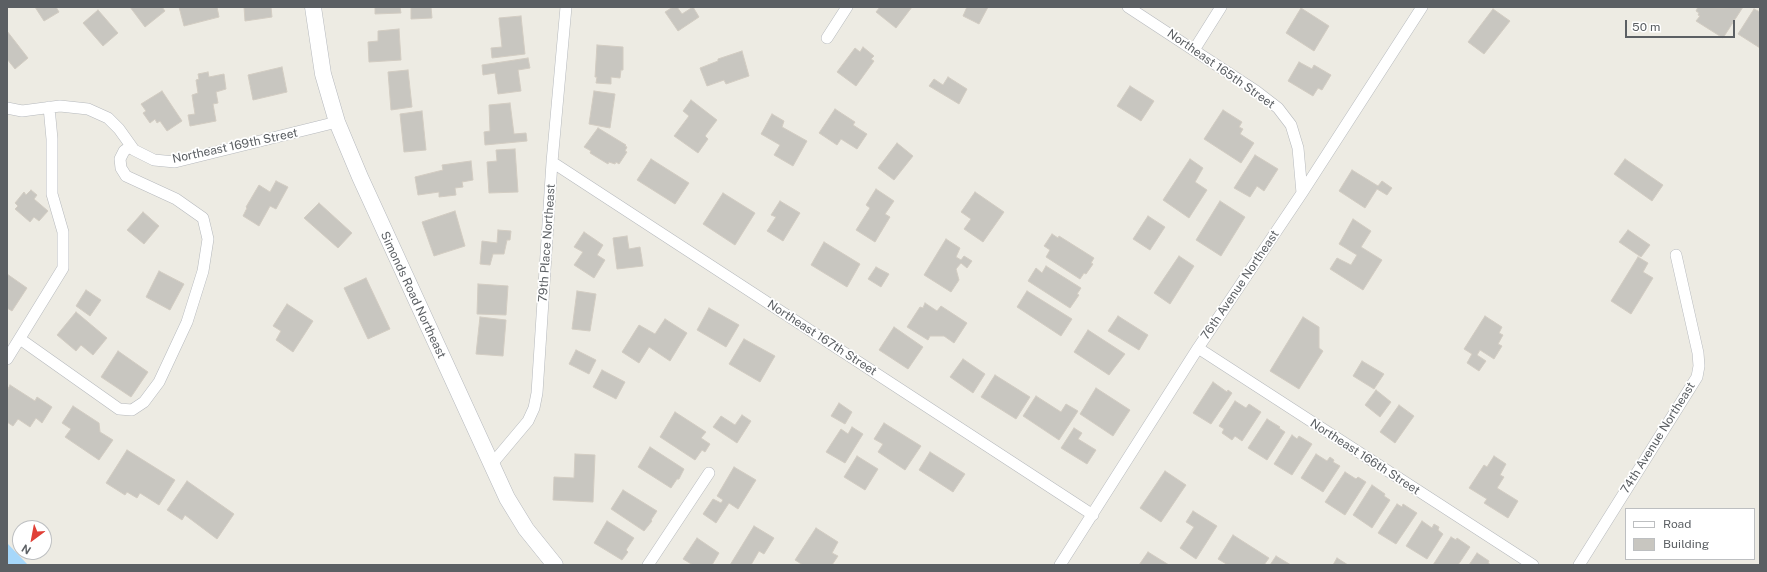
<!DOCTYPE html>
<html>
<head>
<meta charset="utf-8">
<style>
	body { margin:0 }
	#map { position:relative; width:1767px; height:572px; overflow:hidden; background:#edebe3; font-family:"Public Sans",sans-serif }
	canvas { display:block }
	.frame { position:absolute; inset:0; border:8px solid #5b5f63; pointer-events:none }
	.legend { position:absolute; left:1625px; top:508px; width:130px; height:52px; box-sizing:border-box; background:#fff; border:1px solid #bdbfc1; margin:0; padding:5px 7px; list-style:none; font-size:12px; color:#5b5f63 }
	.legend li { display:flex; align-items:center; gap:8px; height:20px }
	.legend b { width:20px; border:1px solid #bdbfc1 }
	.north { position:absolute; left:12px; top:520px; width:40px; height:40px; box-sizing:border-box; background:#fff; border:1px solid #bdbfc1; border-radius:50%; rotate:212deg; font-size:11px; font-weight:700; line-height:16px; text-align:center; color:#5b5f63 }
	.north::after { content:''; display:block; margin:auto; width:14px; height:18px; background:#e04037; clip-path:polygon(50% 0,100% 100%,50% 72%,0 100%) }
	.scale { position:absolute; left:1625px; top:20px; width:110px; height:18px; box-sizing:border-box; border:2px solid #5b5f63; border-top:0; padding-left:5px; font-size:12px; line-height:14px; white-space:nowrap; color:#5b5f63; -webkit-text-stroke:3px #fff; paint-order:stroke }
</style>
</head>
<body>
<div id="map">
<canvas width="1767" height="572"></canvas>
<div class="frame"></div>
<ul class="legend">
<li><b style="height:5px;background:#fff"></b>Road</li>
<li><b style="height:11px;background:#c8c6c0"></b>Building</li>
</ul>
<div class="north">N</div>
<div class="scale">50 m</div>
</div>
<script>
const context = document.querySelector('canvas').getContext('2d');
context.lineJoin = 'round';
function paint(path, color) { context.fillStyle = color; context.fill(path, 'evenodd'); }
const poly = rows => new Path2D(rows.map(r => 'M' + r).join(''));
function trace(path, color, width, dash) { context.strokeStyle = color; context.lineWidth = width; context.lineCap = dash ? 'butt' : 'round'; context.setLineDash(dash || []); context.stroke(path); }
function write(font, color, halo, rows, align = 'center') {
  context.font = font + ' "Public Sans",sans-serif'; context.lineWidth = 3.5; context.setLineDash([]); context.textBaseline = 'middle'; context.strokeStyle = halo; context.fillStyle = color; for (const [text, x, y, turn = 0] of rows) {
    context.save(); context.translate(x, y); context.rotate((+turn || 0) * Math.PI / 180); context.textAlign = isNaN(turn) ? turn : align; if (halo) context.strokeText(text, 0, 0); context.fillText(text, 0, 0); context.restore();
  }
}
paint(poly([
	[7,543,28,565,7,565]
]), '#a6d7fa');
const building = poly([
	[35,7,56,7,59,12,44,21,35,7],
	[130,7,162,7,165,11,145,27,130,7],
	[179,7,217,7,219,17,184,26,179,7],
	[244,7,271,7,272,17,245,21,244,7],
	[375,7,400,7,401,13,375,14,375,7],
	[411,7,431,7,432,18,411,19,411,7],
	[673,7,677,7,682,14,693,7,699,17,678,31,665,12,673,7],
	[880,7,912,7,896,28,876,12,880,7],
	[967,7,988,7,979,24,963,16,967,7],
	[1698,7,1721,8,1743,7,1723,38,1696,21,1700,16,1698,15,1699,13,1696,11,1698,7],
	[1301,8,1329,26,1314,51,1286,33,1301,8],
	[1493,9,1510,21,1484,54,1468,42,1493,9],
	[1754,9,1760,12,1760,48,1738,34,1754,9],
	[98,10,118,33,103,46,83,23,98,10],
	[521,16,525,54,492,58,491,48,502,47,499,18,521,16],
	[399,29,401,60,369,62,368,42,378,41,378,31,399,29],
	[7,31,28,58,15,69,7,59,7,31],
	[597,45,623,47,623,70,621,70,620,78,611,77,611,84,596,83,597,77,595,77,597,45],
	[863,47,874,56,871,59,874,61,856,86,837,72,855,48,860,52,863,47],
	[742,51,749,76,726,84,724,80,707,86,700,68,718,61,718,59,742,51],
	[528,58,530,68,518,70,521,91,498,94,495,73,483,75,482,65,528,58],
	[1299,62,1312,69,1314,65,1331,75,1322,90,1318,88,1313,96,1288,81,1299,62],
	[282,67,287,92,253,100,248,75,282,67],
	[408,70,412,107,391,110,388,72,408,70],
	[208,72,209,77,224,74,226,89,216,92,218,103,213,104,216,121,190,126,188,115,195,114,192,95,198,93,196,80,199,79,198,74,208,72],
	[948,77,967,89,959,104,929,86,934,79,943,85,948,77],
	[1130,86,1154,101,1141,121,1117,106,1130,86],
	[162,91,182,121,167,131,160,121,157,123,155,119,150,123,143,113,146,111,141,104,162,91],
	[594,91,615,94,610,128,589,124,594,91],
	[691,100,717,120,705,136,708,139,698,153,674,136,689,116,683,111,691,100],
	[510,103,514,134,526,133,527,141,485,145,484,132,490,131,489,105,510,103],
	[835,109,855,122,853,125,867,134,857,149,841,139,837,145,819,133,835,109],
	[1223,110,1242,122,1239,127,1243,129,1240,134,1254,143,1241,163,1204,139,1223,110],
	[422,111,426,150,404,152,400,114,422,111],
	[772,114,784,121,782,127,807,141,793,166,774,155,780,145,761,134,772,114],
	[598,128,626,145,625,146,627,147,625,151,627,152,619,164,616,162,615,164,609,162,608,164,590,153,591,151,584,147,598,128],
	[897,143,913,156,894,180,878,168,897,143],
	[515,149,518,192,489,193,487,162,497,161,496,150,515,149],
	[1255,155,1278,169,1264,191,1257,186,1250,197,1234,188,1255,155],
	[651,159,689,183,675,204,637,180,651,159],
	[1190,159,1203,168,1195,182,1207,190,1189,218,1163,200,1190,159],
	[1625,159,1663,185,1652,201,1614,174,1625,159],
	[471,161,473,180,462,182,463,187,455,188,456,195,439,197,439,192,418,195,415,177,443,170,442,165,471,161],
	[1352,170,1378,186,1382,181,1392,188,1387,195,1377,189,1365,208,1339,191,1352,170],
	[276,181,288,187,276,209,270,206,259,226,243,216,247,208,246,207,259,185,270,192,276,181],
	[876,189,894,201,885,214,890,217,875,242,856,230,870,208,866,205,876,189],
	[31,190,37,195,34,199,48,211,39,221,34,217,30,222,15,209,18,206,15,203,24,192,26,195,31,190],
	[975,192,1004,212,983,242,964,229,971,219,961,212,975,192],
	[723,193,755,213,735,245,703,224,723,193],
	[780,201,800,213,783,241,767,231,776,217,771,215,780,201],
	[1220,201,1245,217,1221,256,1196,240,1220,201],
	[319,203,352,233,338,248,304,218,319,203],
	[455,211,465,246,434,256,422,222,455,211],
	[143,212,159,226,144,244,127,230,143,212],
	[1148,216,1165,227,1150,250,1133,239,1148,216],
	[1353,219,1371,231,1361,247,1382,260,1363,290,1330,269,1337,258,1351,265,1357,255,1339,244,1353,219],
	[498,230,511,231,510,240,507,240,504,254,493,254,490,265,480,264,482,241,497,243,498,230],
	[1628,230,1650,245,1641,257,1619,242,1628,230],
	[584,232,603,245,597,255,605,260,594,278,574,265,583,252,574,247,584,232],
	[1052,234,1058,238,1059,236,1094,258,1091,263,1093,264,1086,274,1084,273,1080,279,1046,257,1050,250,1044,246,1052,234],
	[627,236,629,249,640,247,643,266,617,269,613,238,627,236],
	[946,239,960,248,956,257,961,260,964,256,972,261,967,268,961,263,956,269,959,280,951,292,924,275,946,239],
	[824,242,860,264,847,287,811,265,824,242],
	[1179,256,1194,266,1170,304,1154,293,1179,256],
	[1638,257,1648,263,1643,272,1653,278,1631,314,1611,301,1638,257],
	[1046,266,1081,288,1077,294,1079,295,1070,308,1028,281,1036,268,1042,273,1046,266],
	[876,267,889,274,881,287,868,279,876,267],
	[159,271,184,284,170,310,146,297,159,271],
	[7,274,27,288,12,311,7,308,7,274],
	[366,278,390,329,368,339,344,288,366,278],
	[478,284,508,286,506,315,477,314,478,284],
	[86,290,101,300,90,316,76,306,86,290],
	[577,291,596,294,590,331,572,329,577,291],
	[1027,291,1072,319,1061,336,1017,307,1027,291],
	[925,303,937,311,941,306,967,323,954,343,944,336,930,336,928,340,907,327,920,307,923,308,925,303],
	[287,304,313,321,293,352,276,340,281,331,273,326,287,304],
	[709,308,739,325,726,347,697,330,709,308],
	[76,312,107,338,93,355,81,345,76,351,57,335,76,312],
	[1118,316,1148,335,1139,350,1108,331,1118,316],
	[1485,316,1502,327,1499,333,1503,335,1498,344,1502,346,1494,359,1480,350,1477,355,1486,361,1479,371,1467,363,1472,354,1464,349,1485,316],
	[480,317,506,320,503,356,476,354,480,317],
	[1303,317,1319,327,1319,348,1323,351,1299,389,1270,371,1303,317],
	[665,319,687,333,670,361,649,347,639,363,622,352,639,325,655,334,665,319],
	[894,327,923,347,908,369,879,350,894,327],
	[1088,330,1125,354,1109,375,1074,352,1088,330],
	[744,339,775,356,760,382,729,364,744,339],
	[576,350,596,360,589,374,569,364,576,350],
	[118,351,148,372,131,397,101,377,118,351],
	[963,359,985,374,973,393,950,377,963,359],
	[1362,361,1384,374,1374,389,1353,376,1362,361],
	[602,370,625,382,616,399,593,387,602,370],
	[995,375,1030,397,1016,419,981,397,995,375],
	[1213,382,1227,392,1228,390,1232,393,1211,424,1193,413,1213,382],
	[10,385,35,401,37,397,52,407,42,423,36,418,30,427,18,419,13,426,7,422,7,391,10,385],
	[1096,388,1130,410,1113,436,1080,414,1096,388],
	[1376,390,1391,402,1380,417,1365,405,1376,390],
	[1036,396,1061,412,1066,404,1078,411,1059,440,1023,416,1036,396],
	[1235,401,1246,408,1249,404,1261,412,1242,441,1235,436,1232,440,1222,433,1224,429,1219,426,1235,401],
	[839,403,852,412,845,424,831,416,839,403],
	[1399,405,1414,416,1395,443,1380,432,1399,405],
	[73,406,99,423,100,432,113,440,99,460,65,437,71,429,62,423,73,406],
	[675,412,706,432,701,438,710,444,705,452,702,450,695,460,660,437,675,412],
	[742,415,751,421,737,443,713,427,721,416,735,425,742,415],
	[1267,419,1280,427,1279,428,1285,432,1267,460,1248,448,1267,419],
	[884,423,921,446,905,470,878,452,883,444,874,439,884,423],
	[852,427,863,434,845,463,826,452,841,429,848,434,852,427],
	[1074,428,1082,433,1078,439,1096,450,1087,464,1061,448,1074,428],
	[1292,435,1297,439,1299,436,1312,444,1292,475,1274,464,1292,435],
	[650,447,684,469,679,479,677,479,671,488,638,467,650,447],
	[127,450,175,480,159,505,140,493,137,498,127,492,125,495,106,483,127,450],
	[930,452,965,474,953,492,919,470,930,452],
	[575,454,595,455,593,502,553,500,554,477,574,478,575,454],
	[1316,454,1327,461,1330,457,1334,460,1333,462,1340,466,1323,492,1301,478,1316,454],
	[857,456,878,469,865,490,844,477,857,456],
	[1494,456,1506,464,1500,475,1504,477,1497,488,1518,501,1508,518,1484,503,1487,499,1469,488,1484,465,1487,467,1494,456],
	[734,467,756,480,738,509,729,503,716,523,703,514,713,499,721,503,723,500,717,496,734,467],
	[1165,471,1186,485,1161,522,1140,508,1165,471],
	[1345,472,1356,479,1358,477,1366,482,1345,515,1325,502,1345,472],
	[187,481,234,514,217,539,185,515,182,520,167,510,187,481],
	[1372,485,1385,494,1384,496,1390,500,1372,528,1353,515,1372,485],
	[623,490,657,511,651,520,652,521,644,531,611,509,623,490],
	[1397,504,1402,507,1403,504,1417,513,1396,544,1378,533,1397,504],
	[1193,511,1217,526,1196,559,1180,548,1194,527,1186,522,1193,511],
	[607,521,634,538,626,550,628,552,622,560,594,543,607,521],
	[1422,521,1432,528,1434,524,1439,527,1438,530,1443,534,1427,559,1406,546,1422,521],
	[754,526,774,538,764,554,759,551,751,565,730,565,754,526],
	[816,528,838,542,832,553,838,556,832,565,803,565,795,560,816,528],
	[1233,535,1269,558,1264,565,1228,565,1218,559,1233,535],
	[1451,537,1456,540,1457,538,1470,547,1458,565,1433,565,1451,537],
	[697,538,719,553,712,565,693,565,683,559,697,538],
	[1148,552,1169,565,1139,565,1148,552],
	[1477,553,1489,561,1488,563,1491,565,1469,565,1477,553],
	[1276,556,1291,565,1270,565,1276,556],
	[1337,558,1348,565,1333,565,1337,558]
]);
paint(building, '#c8c6c0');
trace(building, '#d2ccc2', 1);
const street = poly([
	[1128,7,1256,91,1278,108,1291,125,1298,148,1302,193],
	[827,38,847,7],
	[1194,50,1221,7],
	[7,108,22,111,60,106,88,109,108,118,119,129,134,150,154,160,175,162,337,122],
	[552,162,1093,515],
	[20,339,119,409,132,410,144,402,159,382,187,322,203,271,208,239,203,218,176,199,126,176,121,168,120,159,124,151,131,146],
	[1198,348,1533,565],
	[7,359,63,268,63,232,52,194,52,139,49,107],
	[491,465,528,421,534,408,537,393,552,162,566,7],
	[648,565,709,473],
	[1060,565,1198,348,1302,193,1422,7],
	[1579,565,1697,377,1699,366,1698,353,1676,255]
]);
const secondary = poly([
	[313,7,323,74,337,122,360,177,507,498,526,529,555,565]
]);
trace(street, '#b6b9bd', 12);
trace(secondary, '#b5b8bd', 17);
trace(street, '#fff', 11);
trace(secondary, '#fff', 16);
write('12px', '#5b5f63', '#fff', [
	["Northeast 165th Street",1221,69,35],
	["Northeast 169th Street",235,146,-12],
	["79th Place Northeast",547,243,-86],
	["76th Avenue Northeast",1240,285,-56],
	["Simonds Road Northeast",413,295,65],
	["Northeast 167th Street",822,338,33],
	["74th Avenue Northeast",1658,438,-58],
	["Northeast 166th Street",1365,457,33]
]);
</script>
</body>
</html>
